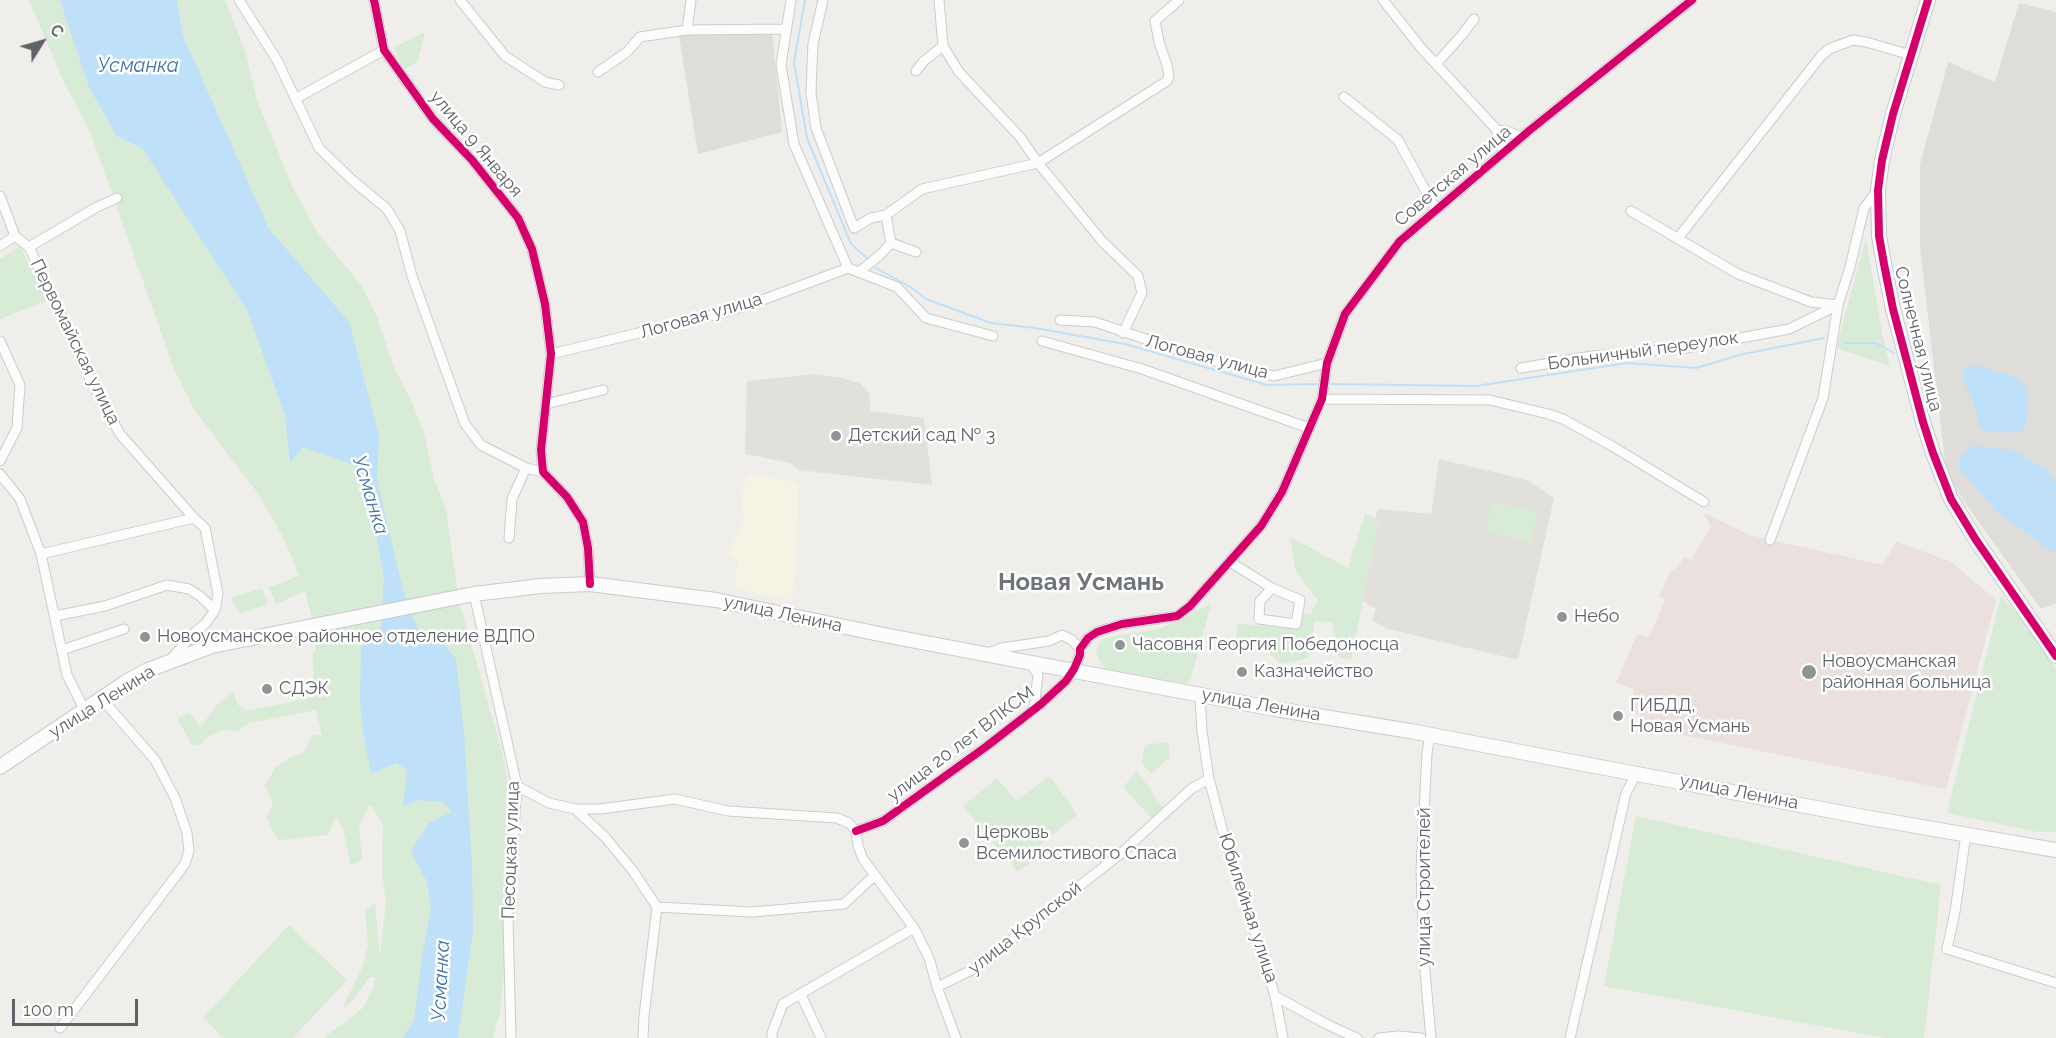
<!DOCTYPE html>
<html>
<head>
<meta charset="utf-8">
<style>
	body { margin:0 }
	#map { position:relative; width:2056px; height:1038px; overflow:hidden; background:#efeeea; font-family:Raleway,sans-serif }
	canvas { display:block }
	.north { position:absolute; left:12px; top:12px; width:60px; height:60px; -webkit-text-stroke:4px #fff; paint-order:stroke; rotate:53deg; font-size:16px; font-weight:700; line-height:24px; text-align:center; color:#5f6368 }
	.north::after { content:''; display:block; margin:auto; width:21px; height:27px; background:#5f6368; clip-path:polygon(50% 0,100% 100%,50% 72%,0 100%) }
	.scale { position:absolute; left:12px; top:999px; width:126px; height:27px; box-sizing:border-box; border:3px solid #5f6368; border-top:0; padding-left:8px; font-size:18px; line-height:21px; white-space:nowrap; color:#5f6368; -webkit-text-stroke:4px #fff; paint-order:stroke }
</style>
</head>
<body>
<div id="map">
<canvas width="2056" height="1038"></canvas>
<div class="north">С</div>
<div class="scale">100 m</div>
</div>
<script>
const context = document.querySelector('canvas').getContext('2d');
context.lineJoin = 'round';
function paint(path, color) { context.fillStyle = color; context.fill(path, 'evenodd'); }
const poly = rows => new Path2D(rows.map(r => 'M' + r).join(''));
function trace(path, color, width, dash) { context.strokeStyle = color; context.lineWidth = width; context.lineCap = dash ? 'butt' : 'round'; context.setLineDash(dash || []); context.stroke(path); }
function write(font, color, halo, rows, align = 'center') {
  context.font = font + ' Raleway,sans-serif'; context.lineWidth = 5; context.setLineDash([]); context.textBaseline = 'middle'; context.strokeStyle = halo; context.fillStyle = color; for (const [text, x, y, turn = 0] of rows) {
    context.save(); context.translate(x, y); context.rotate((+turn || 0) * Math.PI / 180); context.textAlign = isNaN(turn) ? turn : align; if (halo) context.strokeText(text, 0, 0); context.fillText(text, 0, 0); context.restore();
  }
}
paint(poly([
	[748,474,798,483,796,572,791,600,734,588,738,561,728,553,744,521,741,498]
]), '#f7f3e4');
paint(poly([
	[2019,3,2056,12,2056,603,2041,609,1961,497,1946,470,1920,248,1920,164,1948,62,1995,82],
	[772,31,782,132,698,154,679,36]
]), '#dfddda');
paint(poly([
	[815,374,842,378,861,384,869,393,871,411,924,418,932,485,798,470,791,463,745,454,747,381],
	[1439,459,1527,480,1554,498,1518,660,1388,629,1372,620,1376,609,1352,595,1378,509,1431,514]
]), '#e2e0da');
paint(poly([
	[1704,513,1749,535,1883,565,1896,542,1950,561,1996,600,1946,789,1654,729,1652,725,1640,718,1640,716,1631,711,1634,689,1616,683,1637,634,1649,637,1665,600,1659,596,1671,571,1678,567,1684,557,1691,560,1711,527]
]), '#eae0de');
paint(poly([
	[29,0,225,0,245,51,257,100,292,186,317,232,362,286,377,317,393,366,412,402,424,433,434,479,446,510,459,601,501,748,507,777,509,810,508,936,500,1012,493,1038,324,1038,364,1007,374,985,375,978,370,977,352,1002,342,1009,362,968,368,945,365,911,375,903,380,956,386,902,382,872,383,825,371,805,368,808,359,827,362,859,351,866,343,829,336,817,328,835,279,840,271,829,267,816,273,803,265,786,275,768,289,758,304,753,312,735,322,736,316,710,249,723,238,731,222,730,207,737,202,744,192,746,177,718,190,712,200,728,216,706,233,691,237,704,247,711,314,697,313,653,316,651,311,614,305,591,276,604,269,587,299,576,285,541,259,495,194,409,174,369,97,151,89,130,62,78],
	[425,32,417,62,405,69,393,48],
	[1866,239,1882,333,1890,366,1836,348],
	[20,246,47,301,0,319,0,259],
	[1492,502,1538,512,1531,542,1485,532],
	[1365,513,1379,521,1351,660,1338,656,1332,622,1315,621,1308,658,1281,664,1255,640,1236,637,1238,624,1297,628,1301,615,1311,613,1318,600,1296,572,1290,537,1348,568],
	[262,588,268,604,240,614,231,598],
	[2001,596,2020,617,2056,669,2056,832,2038,832,1947,813],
	[1211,604,1190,682,1185,684,1106,669,1099,660,1096,650,1099,643,1105,638,1162,628],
	[1168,742,1170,757,1151,774,1142,763,1145,745],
	[1137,771,1164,809,1151,818,1123,787],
	[1050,776,1077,815,1034,850,1038,858,1017,871,963,806,997,778,1016,801],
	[1636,816,1941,885,1924,1038,1885,1038,1604,986],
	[289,925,347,980,293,1038,224,1038,203,1018]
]), '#d8ebd6');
paint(poly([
	[60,0,177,0,183,36,269,229,349,322,379,435,377,480,403,590,421,638,439,638,456,659,464,732,472,864,473,931,458,1038,402,1038,414,1021,422,956,431,909,427,882,411,851,429,823,452,812,443,802,420,800,403,806,407,770,396,763,371,774,364,737,360,703,361,646,380,638,384,577,373,517,364,485,354,465,303,447,290,463,285,415,247,310,142,148,117,136,89,87],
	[1978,366,2014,376,2022,382,2027,391,2027,420,2025,428,2019,433,1984,431,1980,427,1973,402,1962,377,1963,370,1967,367],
	[1975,446,2013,450,2046,469,2056,482,2056,554,1999,514,1963,474,1959,468,1958,461,1968,448]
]), '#bfe0f9');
trace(poly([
	[805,0,794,62,807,138,851,244,868,259],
	[876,268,912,288,926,299,991,323,1035,328,1125,344,1267,385,1319,384],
	[1845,343,1876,343,1894,353],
	[1331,384,1476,386,1627,363,1696,368,1743,354,1824,338]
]), '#bfe0f9', 2);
const street = poly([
	[239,0,277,60,319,148,351,179,387,209,400,231,412,276,465,424,481,445,526,468,543,472],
	[374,0,384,50,433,119,472,160,518,218,532,249,545,304,551,354,541,450,543,472,567,497,583,522,588,548,590,584],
	[460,0,505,56,545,82,559,85],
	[791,0,781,65,794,144,848,268,897,287,926,318,993,336],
	[823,0,813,44,812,66,811,93,816,128,854,228,871,218,886,215],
	[939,0,943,46,959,72,1020,137,1038,163,1102,241,1138,276,1142,293,1123,333],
	[1383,0,1422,49,1497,130,1507,131,1522,137],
	[687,30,691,0],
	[1436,64,1462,35,1474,19],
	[916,71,924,61,943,46],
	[598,72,627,52,640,37,687,30,785,29],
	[1344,97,1398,140,1436,210],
	[295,99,384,50],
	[1497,130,1498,140,1504,152],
	[0,196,15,236],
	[1631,211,1738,274,1811,302,1838,305],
	[1678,238,1821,56,1829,49,1853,40,1866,42,1911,55],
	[891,243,916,252],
	[0,246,15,236,29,247,89,377,120,434,194,518],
	[29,247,97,207,117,198],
	[859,272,880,255,891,243,886,215,922,189,1038,163,1167,81,1169,76,1167,65,1159,42,1155,21,1179,0],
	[1060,320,1095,322,1199,357,1274,376,1327,363],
	[0,341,20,385,17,428,0,461],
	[1042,341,1142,369,1309,428],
	[551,354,718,314,749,305,848,268],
	[1521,368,1592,356,1686,348,1789,329,1838,305],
	[1322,399,1490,400,1548,414,1563,419,1612,446,1704,502],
	[546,404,603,390],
	[0,474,20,499,41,554,67,675,85,711],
	[509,538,512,499,526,468],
	[1770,540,1823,398,1838,305,1850,267,1864,208,1878,190],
	[41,554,194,518,205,528,218,594,215,610,206,623,194,633,171,659],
	[1230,562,1272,588,1260,601,1259,619,1296,624,1300,600,1272,588],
	[474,594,517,786,508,919,511,1038],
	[55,616,105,606,167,585,189,589,200,596,215,610],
	[62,650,124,629],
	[988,653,1002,648,1049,641,1062,635,1072,640,1080,649],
	[1029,661,1038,675,1034,709],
	[1200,695,1202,731,1209,779,1223,832,1275,996,1283,1038],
	[1430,735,1427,753,1421,871,1424,960,1431,1038],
	[517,786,549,803,575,809,600,809,675,799,728,811,837,818,849,823,856,831],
	[575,809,605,837,633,871,657,907,752,912,844,904,875,875],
	[856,831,883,821,987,746,1041,704,1066,681,1074,669,1080,655,1080,649,1088,638,1097,632,1122,624,1177,616,1190,606,1261,526,1282,492,1322,399,1327,363,1345,314,1400,241,1530,130,1692,0],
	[856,831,858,846,863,859,914,928,929,958,937,987,956,1038],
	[1966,834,1955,912,1947,949,2056,983],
	[937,987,976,968,1001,949,1038,918,1118,856,1191,789,1209,779],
	[801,995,821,1038],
	[1275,996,1328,1025,1357,1038],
	[60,1028,185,864,189,851,187,833,175,798,155,760,102,699],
	[643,1038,644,1016,657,907],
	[772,1038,772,1033,783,1004,914,928],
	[1379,1038,1398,1036,1421,1038],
	[1570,1038,1626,793,1637,773]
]);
const secondary = poly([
	[1928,0,1893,114,1882,160,1878,190,1879,236,1884,264,1893,309,1923,422,1933,453,1951,499,1976,540,2056,656],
	[0,767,126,682,148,670,212,646,474,594,541,586,590,584,716,600,884,635,1275,709,1410,731,1864,817,2056,850]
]);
trace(street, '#cbcccc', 11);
trace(secondary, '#cacacb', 16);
trace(street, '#fdfcfc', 9);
trace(secondary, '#fdfcfc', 14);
trace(poly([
	[374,0,384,50,433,119,472,160,518,218,532,249,545,304,551,354,541,450,543,472,567,497,583,522,588,548,590,584],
	[1928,0,1893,114,1882,160,1878,190,1879,236,1884,264,1893,309,1923,422,1933,453,1951,499,1976,540,2056,656],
	[856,831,883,821,987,746,1041,704,1066,681,1074,669,1080,655,1080,649,1088,638,1097,632,1122,624,1177,616,1190,606,1261,526,1282,492,1322,399,1327,363,1345,314,1400,241,1530,130,1692,0]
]), '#d6006c', 8);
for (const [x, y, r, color] of [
	[836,436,6,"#919496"],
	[1562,617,6,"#919496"],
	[145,637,6,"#919496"],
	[1120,645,6,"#919496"],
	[1242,672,6,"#919496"],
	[1809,672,8,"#919496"],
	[267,689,6,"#919496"],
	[1618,716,6,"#919496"],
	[964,843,6,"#919496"]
]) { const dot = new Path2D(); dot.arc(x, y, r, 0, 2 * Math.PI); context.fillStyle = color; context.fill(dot); trace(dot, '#fff', 2); }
write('18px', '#5f6368', '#fff', [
	["улица 9 Января",476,144,50],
	["Советская улица",1453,176,-40],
	["Логовая улица",701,316,-16],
	["Солнечная улица",1918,339,76],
	["Первомайская улица",75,342,64],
	["Больничный переулок",1643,351,-8],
	["Логовая улица",1207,357,15],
	["улица Ленина",783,614,12],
	["улица Ленина",102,702,-32],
	["улица Ленина",1261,705,10],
	["улица 20 лет ВЛКСМ",961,744,-37],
	["улица Ленина",1739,792,11],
	["Песоцкая улица",511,850,-88],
	["улица Строителей",1425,887,-90],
	["Юбилейная улица",1248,908,72],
	["улица Крупской",1025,928,-38]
]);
write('18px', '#5f6368', '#fff', [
	["Детский сад № 3",848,436],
	["Небо",1574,617],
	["Новоусманское районное отделение ВДПО",157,637],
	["Часовня Георгия Победоносца",1132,645],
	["Новоусманская",1822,662],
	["районная больница",1822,683],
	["Казначейство",1254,672],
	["СДЭК",279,689],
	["ГИБДД,",1630,706],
	["Новая Усмань",1630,727],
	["Церковь",976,833],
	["Всемилостивого Спаса",976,854]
], 'left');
write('italic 20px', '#4174aa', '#fff', [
	["Усманка",138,66],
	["Усманка",370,495,73],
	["Усманка",441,981,-87]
]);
write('bold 24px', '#70757a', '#fff', [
	["Новая Усмань",1081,583]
]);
</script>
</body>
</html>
